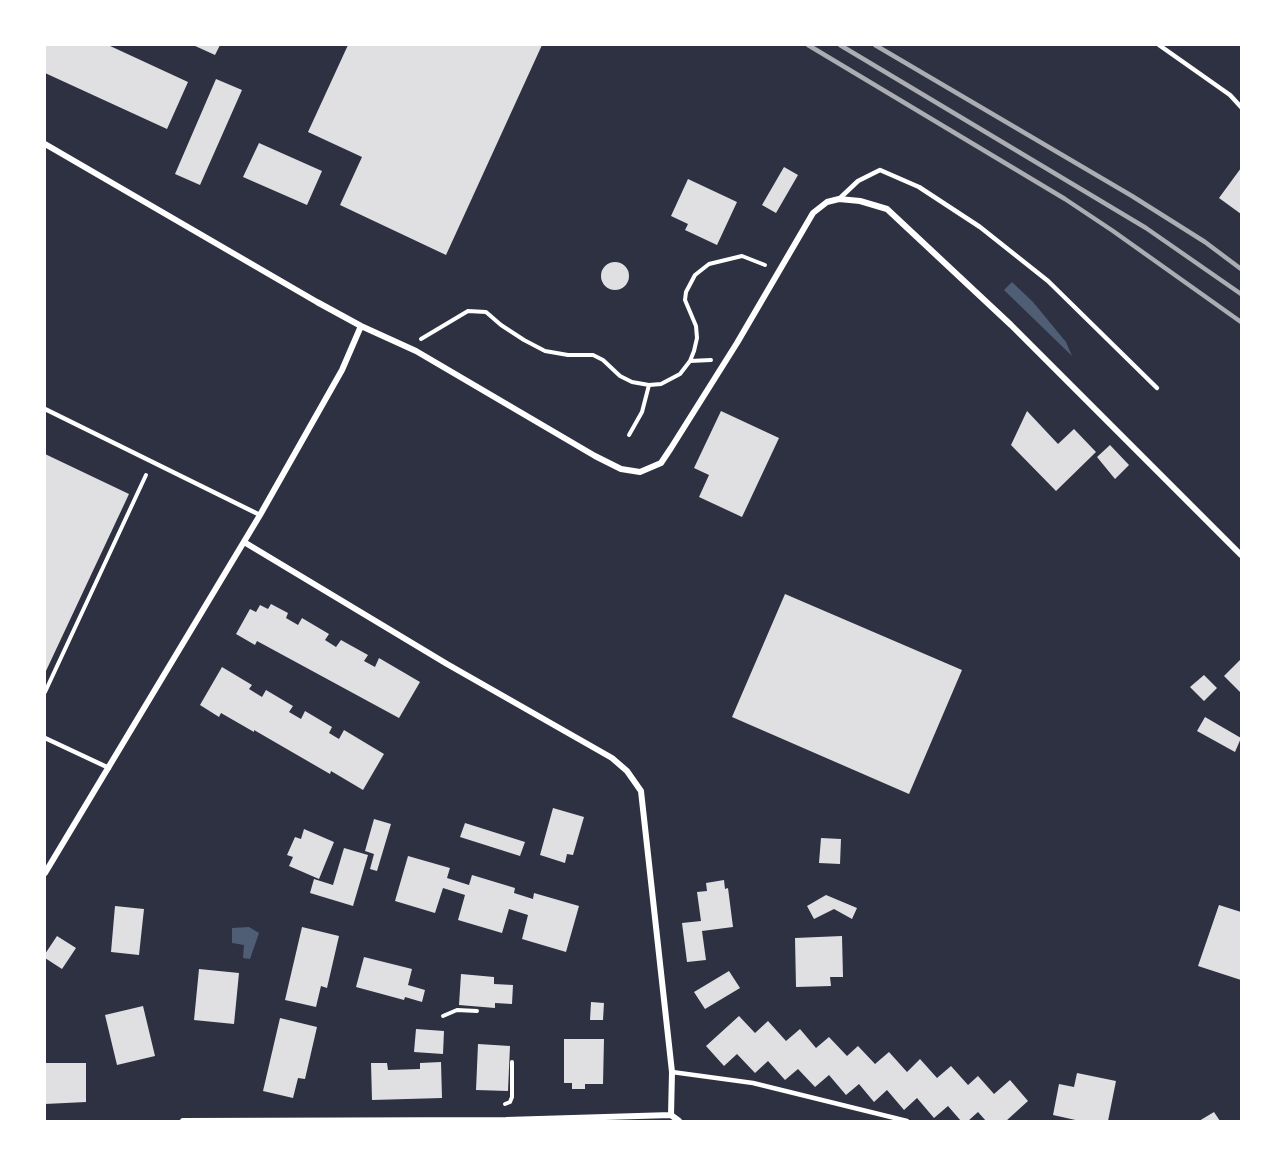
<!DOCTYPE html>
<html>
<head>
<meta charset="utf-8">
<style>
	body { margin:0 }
	#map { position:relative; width:1286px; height:1166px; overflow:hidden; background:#2d3142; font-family:Lora,serif }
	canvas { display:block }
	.frame { position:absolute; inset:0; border:46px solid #fff; pointer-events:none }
</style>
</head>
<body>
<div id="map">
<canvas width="1286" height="1166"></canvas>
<div class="frame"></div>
</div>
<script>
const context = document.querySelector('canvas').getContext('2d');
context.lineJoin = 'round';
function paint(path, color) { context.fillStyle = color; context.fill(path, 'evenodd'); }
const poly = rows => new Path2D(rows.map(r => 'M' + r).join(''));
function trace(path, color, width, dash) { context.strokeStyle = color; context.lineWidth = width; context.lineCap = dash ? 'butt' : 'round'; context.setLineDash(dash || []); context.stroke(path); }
paint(poly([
	[1012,282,1033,302,1066,342,1072,356,1004,290],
	[249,927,259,933,250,959,243,958,244,945,232,943,232,928]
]), '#4f5d75');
paint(poly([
	[45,45,108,45,188,82,167,129,45,73],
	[193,45,220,45,215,55],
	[348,45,542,45,446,255,340,205,362,157,308,132],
	[216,79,242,90,200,185,175,174],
	[259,143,322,171,307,205,243,177],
	[784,167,798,175,776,213,762,205],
	[1241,168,1241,214,1219,198],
	[688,179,737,202,717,245,685,230,688,224,671,216],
	'601 276a14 14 0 1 1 28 0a14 14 0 1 1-28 0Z',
	[721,411,779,438,742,517,699,497,709,475,694,468],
	[1027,411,1058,444,1074,429,1096,452,1056,491,1011,445],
	[1110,445,1129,465,1115,479,1097,457],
	[45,454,129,494,45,673],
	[785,594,962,670,909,794,732,717],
	[271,604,288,613,286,618,298,625,302,618,329,634,325,640,336,647,341,640,368,655,364,661,375,667,379,658,420,682,399,718,257,641,255,645,236,634,250,609,256,612,260,605,268,609],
	[1241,659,1241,691,1240,692,1224,676],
	[222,667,252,685,249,689,262,697,266,690,293,706,289,712,301,719,305,711,332,727,329,733,339,739,344,730,384,754,363,790,331,771,330,774,254,730,254,732,221,713,219,717,200,705],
	[1204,675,1217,688,1204,701,1190,687],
	[1205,717,1241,738,1235,752,1197,731],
	[553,808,584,817,573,855,567,854,565,863,540,855],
	[374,819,391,824,377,871,370,869,374,854,365,851],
	[465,823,525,842,520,856,460,837],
	[304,829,334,842,319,879,289,866,293,857,287,855,295,837,301,839],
	[821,838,841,839,840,864,819,863],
	[344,848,368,855,353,906,310,893,314,879,333,885],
	[408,856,450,868,447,878,469,885,472,875,515,888,514,893,533,899,534,893,579,906,566,952,522,939,528,915,509,909,502,933,458,920,465,895,443,888,435,913,395,901],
	[724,880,725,889,728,888,733,927,702,931,706,960,687,962,682,923,701,921,697,892,707,891,706,883],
	[826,895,857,908,852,919,834,909,814,919,807,906],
	[1219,905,1241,912,1241,980,1198,966],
	[115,906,144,909,139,955,111,952],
	[302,927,339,936,327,988,321,986,316,1007,285,1000],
	[57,936,76,948,62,969,45,958,45,954],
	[842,936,843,977,830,977,831,986,796,987,795,938],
	[364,957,412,969,408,985,425,990,422,1002,405,997,404,1000,356,987],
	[199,969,239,973,234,1024,194,1020],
	[729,971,740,988,705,1009,694,992],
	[461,974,494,977,494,984,513,985,512,1004,495,1003,495,1008,459,1005],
	[591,1002,604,1003,603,1020,590,1020],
	[143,1006,155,1056,117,1065,105,1015],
	[739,1016,755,1033,768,1021,786,1041,800,1029,816,1048,829,1037,847,1056,858,1046,875,1064,889,1052,907,1072,920,1059,937,1078,951,1066,968,1085,978,1076,994,1094,1010,1080,1028,1101,1006,1121,986,1121,978,1112,968,1121,961,1121,948,1106,934,1118,917,1098,904,1110,887,1090,874,1102,859,1084,846,1095,829,1075,815,1087,798,1069,785,1080,768,1061,755,1073,737,1054,724,1066,706,1046],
	[280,1018,317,1027,305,1079,298,1078,293,1098,263,1091],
	[416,1029,444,1031,443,1054,414,1052],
	[564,1039,604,1039,603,1084,585,1084,585,1089,572,1089,572,1083,564,1083],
	[478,1044,510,1046,508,1091,476,1090],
	[441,1062,442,1098,372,1100,371,1063,387,1063,388,1070,420,1069,420,1063],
	[45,1063,86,1063,86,1102,45,1104],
	[1077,1073,1116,1081,1108,1121,1080,1121,1053,1115,1059,1084,1074,1087],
	[1214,1112,1220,1121,1199,1121]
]), '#e0e0e3');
trace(poly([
	[421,339,468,311,486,312,501,325,524,340,545,351,568,355,593,355,603,360,620,376,632,382,649,385,661,384,680,374,690,361,694,351,697,338,696,326,685,300,686,292,695,275,709,264,742,256,765,265],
	[690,361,711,360],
	[629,435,642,412,649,385],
	[45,692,146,475],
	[443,1016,457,1010,477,1011],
	[505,1104,510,1102,512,1097,512,1062]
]), '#fff', 4);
trace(poly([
	[1159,45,1230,95,1241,107],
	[839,199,858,181,880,170,919,187,980,227,1048,281,1157,388],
	[45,409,260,515],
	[45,738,109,768],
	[672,1072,753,1083,907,1121]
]), '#fff', 4.5);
trace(poly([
	[45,144,317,302,361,326,416,351,595,456,621,469,640,472,661,463,671,448,737,343,813,213,827,202,839,199,860,201,887,209,1011,325,1241,555],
	[244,542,447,664,612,758,627,771,641,791,672,1072,671,1115],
	[45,873,260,515,342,370,361,326],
	[183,1121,506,1120,671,1115,679,1121]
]), '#fff', 6);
trace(poly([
	[808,45,1065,199,1113,231,1241,322],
	[840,45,1146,228,1241,294],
	[875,45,1132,196,1205,242,1241,269]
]), '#abadb3', 4.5);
</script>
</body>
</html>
